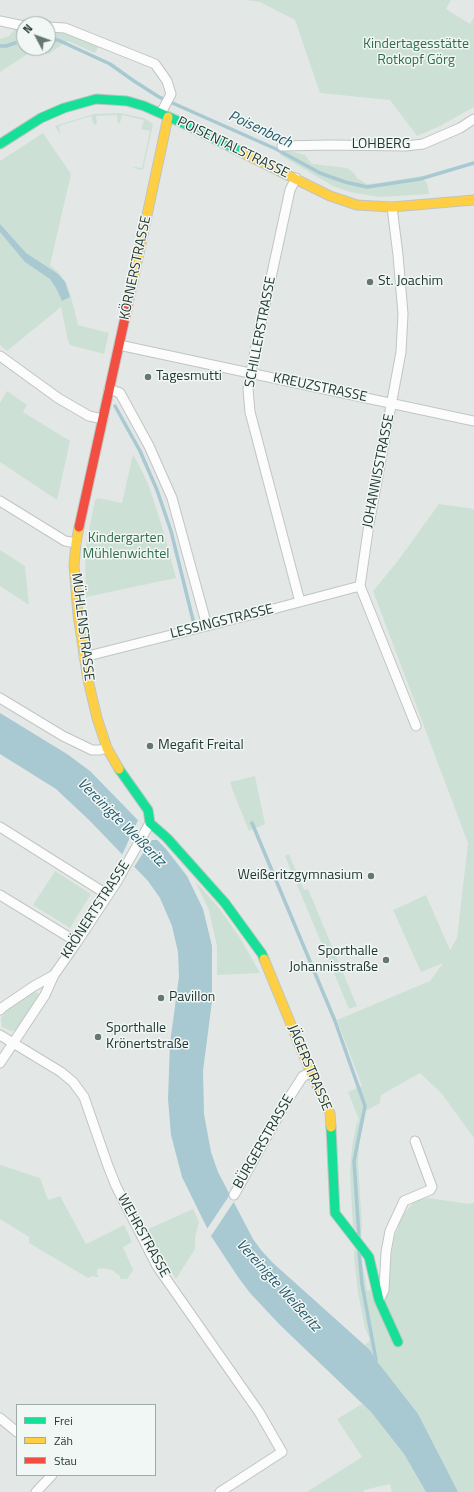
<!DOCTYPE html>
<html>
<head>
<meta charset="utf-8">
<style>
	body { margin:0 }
	#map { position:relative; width:474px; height:1492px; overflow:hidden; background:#e3e8e6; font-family:"Titillium Web",sans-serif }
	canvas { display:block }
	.legend { position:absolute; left:16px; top:1404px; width:140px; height:72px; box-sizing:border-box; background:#f1f7f4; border:1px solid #9faba8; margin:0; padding:5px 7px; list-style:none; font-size:12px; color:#233835 }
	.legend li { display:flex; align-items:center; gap:8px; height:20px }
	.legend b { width:20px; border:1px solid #9faba8 }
	.north { position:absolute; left:16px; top:16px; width:40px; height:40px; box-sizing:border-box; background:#f1f7f4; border:1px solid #9faba8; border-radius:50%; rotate:311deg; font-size:11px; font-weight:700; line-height:16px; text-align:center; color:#233835 }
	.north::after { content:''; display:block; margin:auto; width:14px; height:18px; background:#667673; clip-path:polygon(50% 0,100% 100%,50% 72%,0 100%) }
</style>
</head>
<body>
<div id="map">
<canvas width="474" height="1492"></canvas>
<ul class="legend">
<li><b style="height:5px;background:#16e098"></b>Frei</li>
<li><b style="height:5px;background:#ffcf43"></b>Zäh</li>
<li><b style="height:5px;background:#f24e42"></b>Stau</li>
</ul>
<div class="north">N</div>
</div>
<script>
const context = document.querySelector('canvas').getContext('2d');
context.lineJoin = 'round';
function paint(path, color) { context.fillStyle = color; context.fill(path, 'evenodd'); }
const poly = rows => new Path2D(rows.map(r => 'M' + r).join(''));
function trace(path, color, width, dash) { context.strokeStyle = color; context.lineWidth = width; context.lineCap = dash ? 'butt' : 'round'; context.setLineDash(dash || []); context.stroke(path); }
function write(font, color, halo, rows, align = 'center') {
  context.font = font + ' "Titillium Web",sans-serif'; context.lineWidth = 3; context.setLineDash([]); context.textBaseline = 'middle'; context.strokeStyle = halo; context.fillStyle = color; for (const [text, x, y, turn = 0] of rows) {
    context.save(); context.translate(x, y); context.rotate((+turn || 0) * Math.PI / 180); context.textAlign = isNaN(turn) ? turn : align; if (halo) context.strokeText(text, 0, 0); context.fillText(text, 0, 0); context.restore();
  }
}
paint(poly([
	[246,0,451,0,446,9,470,24,474,17,474,107,440,126,417,136,390,100,320,93,295,20,260,2],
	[16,28,24,29,24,48,48,48,48,30,66,31,99,46,95,53,68,41,60,46,49,54,43,52,32,51,0,72,0,39,9,36],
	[120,113,144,118,153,124,143,170,133,168,134,167,142,168,150,131,141,129,144,120,122,115,120,123,118,124,117,115,96,116,97,124,94,125,91,116,59,126,60,134,55,126,94,114],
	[43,133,71,174,50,265,58,272,66,282,70,293,78,325,109,333,104,354,70,345,68,341,61,307,7,351,0,345,0,161],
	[284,149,305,155,312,164,347,168,353,172,357,178,367,184,379,183,421,176,427,183,429,194,379,197,350,192,333,186,280,155],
	[7,391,27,405,23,412,70,441,57,500,0,462,0,403],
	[133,454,144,475,150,489,163,530,176,578,86,597,85,551,95,500,98,498,122,503],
	[439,504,474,509,474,1138,442,1094,420,1073,381,1095,380,1103,366,1111,359,1145,358,1163,362,1226,361,1235,353,1227,350,1173,352,1147,357,1122,359,1120,348,1092,362,1086,337,1020,430,981,443,963,421,972,393,910,426,895,450,950,457,938,468,843,373,591,397,562],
	[0,550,25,566,29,605,0,586],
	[255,776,265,824,249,831,233,791,230,782],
	[289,854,304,890,308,889,357,1006,349,1009,285,856],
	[55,871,91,894,70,928,33,905],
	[195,881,219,908,240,938,260,973,217,975,217,946,209,910],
	[33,992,37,992,39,997,17,1030,11,1031,2,1027,1,1018,15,1002],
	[0,1165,40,1178,48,1200,60,1196,86,1244,124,1225,132,1242,123,1247,133,1270,127,1279,120,1279,120,1276,112,1270,100,1268,97,1270,97,1274,99,1277,96,1277,92,1276,88,1278,29,1243,29,1237,0,1219],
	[428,1198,470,1204,474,1202,474,1492,458,1492,370,1350,365,1345,370,1340,365,1328,358,1293,354,1256,355,1248,362,1261,367,1291,387,1284,394,1239,402,1216,415,1201],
	[193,1209,199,1222,195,1238,195,1249,176,1279,146,1230],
	[362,1404,371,1412,404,1454,426,1492,392,1492,390,1484,364,1490,364,1492,307,1492,362,1457,337,1419]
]), '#cde0d5');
paint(poly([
	[0,224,26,253,58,274,65,282,70,297,62,301,56,288,50,279,25,262,0,232],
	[0,713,67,754,90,771,166,849,187,876,203,909,212,946,212,1001,203,1071,204,1114,211,1152,218,1172,253,1239,261,1250,273,1263,370,1350,376,1360,418,1414,458,1492,426,1492,404,1454,371,1412,280,1325,250,1293,238,1277,211,1236,182,1177,171,1135,168,1099,170,1043,179,977,178,952,172,926,160,898,148,881,89,820,56,789,0,754]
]), '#a8c8d2');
paint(poly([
	[138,820,157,840,152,840,149,844,134,867,122,855],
	[231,1193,235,1200,211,1236,207,1229]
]), '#e3e8e6');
trace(poly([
	[48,39,58,40,110,64,134,81,159,97,276,149,320,173,345,182,367,187,420,179,474,163],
	[0,46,6,46,15,43],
	[115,406,140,451,157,490,171,531,193,620],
	[252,823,335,1021,365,1106,354,1161,359,1237],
	[359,1251,362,1284,376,1360,375,1363]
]), '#a8c8d2', 3.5);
const street = poly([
	[0,21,24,26],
	[48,27,65,28,155,64,167,81,171,94,161,113],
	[282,146,329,145,406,146,423,144,460,128,474,119],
	[296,178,290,190,254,356,248,389,250,412,300,602],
	[392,207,398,255,403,314,401,352,369,524,360,586,416,726],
	[119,345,474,421],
	[0,356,58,398,89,416,103,419],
	[109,389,120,393,149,446,172,498,207,626],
	[0,501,65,541,76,543],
	[84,657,258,613,360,586],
	[0,698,63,736,92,750,100,750,107,748],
	[0,827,108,895],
	[0,895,77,942],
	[0,1010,3,1007,34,986,54,975],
	[0,1035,61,1072,73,1082,84,1097,108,1166,116,1186,157,1266,259,1412,282,1452,220,1492],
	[0,1063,45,995,54,975,77,942,116,883,150,823],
	[234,1195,285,1104,303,1076,311,1073],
	[379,1300,384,1290,386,1252,390,1231,404,1201,430,1190,432,1187,415,1141],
	[0,1418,17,1432],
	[36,1492,52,1475]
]);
const fast = poly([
	[0,144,41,118,64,108,96,99,127,101,144,106,187,125,243,153],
	[119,769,148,810,150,823,167,838,225,903,262,954,264,959],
	[331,1127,335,1213,369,1257,379,1300,398,1342]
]);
const slow = poly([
	[243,153,330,196,357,205,392,207,474,200],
	[128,304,168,117],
	[79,527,76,543,74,565,78,615,88,680,97,718,107,748,119,769],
	[264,959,311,1073,330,1113,331,1127]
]);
const jam = poly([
	[79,527,128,304]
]);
trace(street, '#c0c5c3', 11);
trace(fast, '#bfc5c3', 11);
trace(slow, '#bfc5c3', 11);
trace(jam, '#bfc5c3', 11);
trace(street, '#fbfcfb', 9);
trace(fast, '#16e098', 9);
trace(slow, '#ffcf43', 9);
trace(jam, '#f24e42', 9);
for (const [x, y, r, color] of [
	[370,282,4,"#667673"],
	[148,377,4,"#667673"],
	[150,746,4,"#667673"],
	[371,876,4,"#667673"],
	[386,960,4,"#667673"],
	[161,998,4,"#667673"],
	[98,1037,4,"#667673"]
]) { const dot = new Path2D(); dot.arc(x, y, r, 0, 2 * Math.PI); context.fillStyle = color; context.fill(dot); trace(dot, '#f1f7f4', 1.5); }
write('14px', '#316b4e', '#f1f7f4', [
	["Kindertagesstätte",416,45],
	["Rotkopf Görg",416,61],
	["Kindergarten",126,539],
	["Mühlenwichtel",126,555]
]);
write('14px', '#233835', '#f1f7f4', [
	["LOHBERG",381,145],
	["POISENTALSTRASSE",233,148,26],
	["KÖRNERSTRASSE",136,268,-78],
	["SCHILLERSTRASSE",261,332,-79],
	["KREUZSTRASSE",320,388,12],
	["JOHANNISSTRASSE",379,471,-79],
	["LESSINGSTRASSE",222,622,-14],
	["MÜHLENSTRASSE",82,627,83],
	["KRÖNERTSTRASSE",96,910,-57],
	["JÄGERSTRASSE",309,1068,67],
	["BÜRGERSTRASSE",264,1142,-60],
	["WEHRSTRASSE",143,1236,61]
]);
write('14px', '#233835', '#f1f7f4', [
	["St. Joachim",378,282],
	["Tagesmutti",156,377],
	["Megafit Freital",158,746],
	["Weißeritzgymnasium",363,876,"right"],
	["Sporthalle",378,952,"right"],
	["Johannisstraße",378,968,"right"],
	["Pavillon",169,998],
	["Sporthalle",106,1029],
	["Krönertstraße",106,1045]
], 'left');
write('italic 15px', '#24596e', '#f1f7f4', [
	["Poisenbach",260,130,25],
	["Vereinigte Weißeritz",121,823,45],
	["Vereinigte Weißeritz",278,1286,48]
]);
</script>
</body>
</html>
